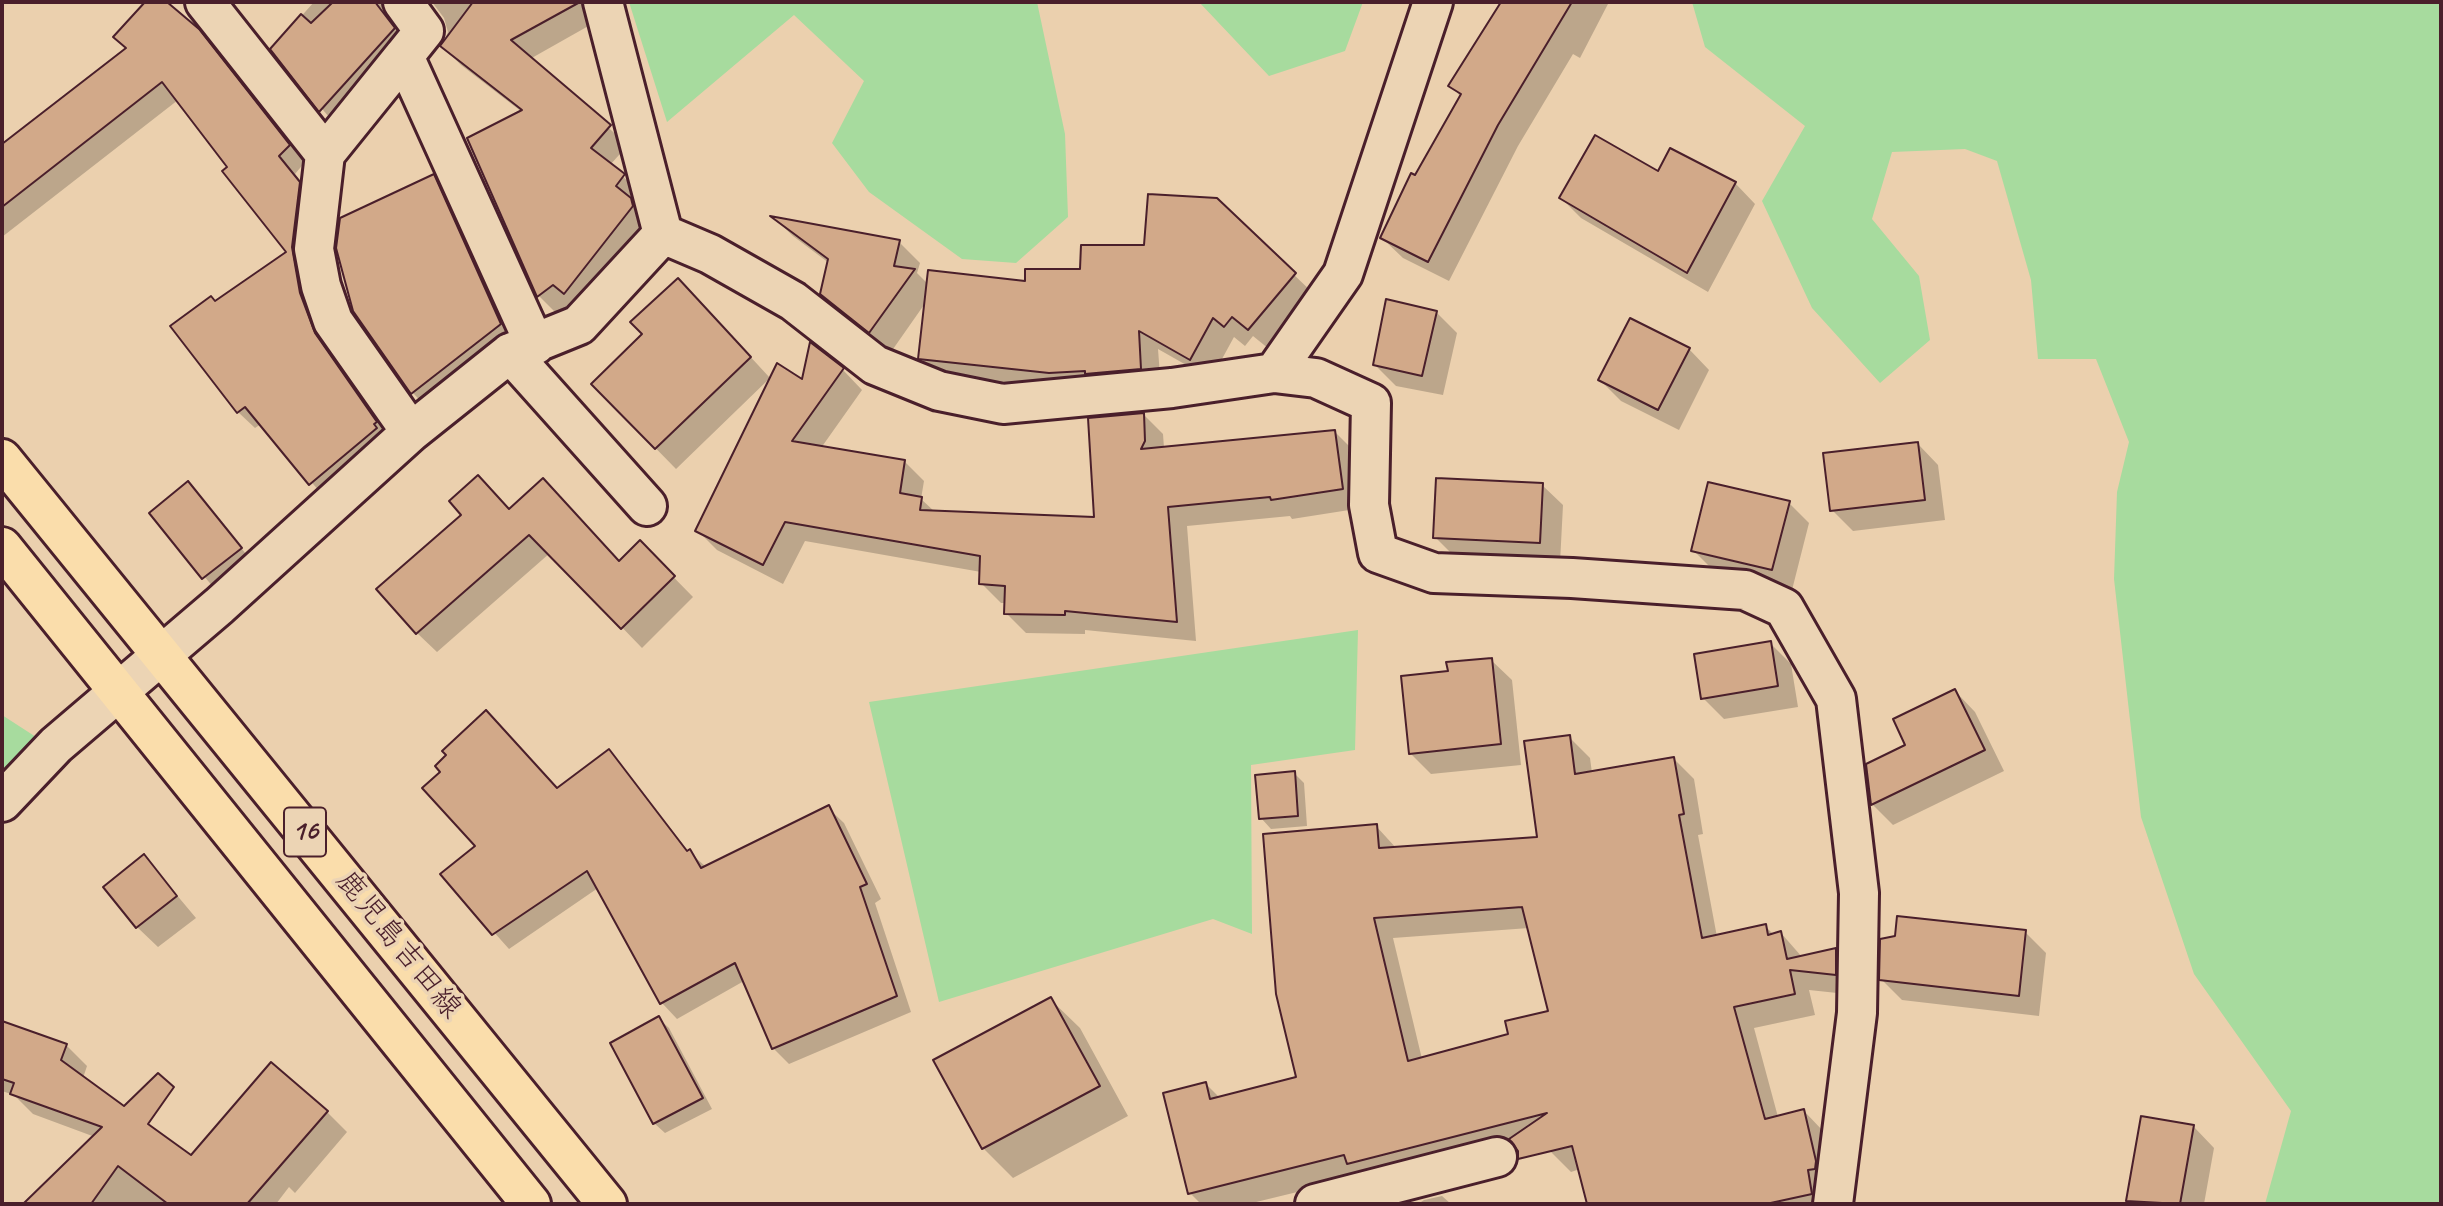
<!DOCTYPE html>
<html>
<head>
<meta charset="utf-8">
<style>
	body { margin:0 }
	#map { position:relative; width:2443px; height:1206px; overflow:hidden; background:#ebd0ae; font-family:Caveat,sans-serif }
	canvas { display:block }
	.frame { position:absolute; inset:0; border:4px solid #4a1f2b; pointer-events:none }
</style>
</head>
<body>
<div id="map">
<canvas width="2443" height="1206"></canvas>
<div class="frame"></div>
</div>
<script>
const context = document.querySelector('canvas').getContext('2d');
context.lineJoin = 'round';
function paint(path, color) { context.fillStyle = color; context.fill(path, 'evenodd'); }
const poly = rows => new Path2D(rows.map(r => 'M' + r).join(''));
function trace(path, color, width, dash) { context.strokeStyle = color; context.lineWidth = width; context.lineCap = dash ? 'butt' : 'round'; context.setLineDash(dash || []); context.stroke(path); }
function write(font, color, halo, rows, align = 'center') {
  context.font = font + ' Caveat,"Klee One",sans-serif'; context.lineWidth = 7; context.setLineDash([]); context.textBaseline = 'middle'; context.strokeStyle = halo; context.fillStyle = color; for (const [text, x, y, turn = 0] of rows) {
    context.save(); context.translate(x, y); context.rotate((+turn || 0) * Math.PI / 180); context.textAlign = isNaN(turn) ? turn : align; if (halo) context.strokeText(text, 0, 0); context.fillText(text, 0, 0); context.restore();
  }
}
paint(poly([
	[629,2,1037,2,1065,134,1068,217,1016,263,962,259,869,192,832,143,864,81,794,15,667,122],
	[1199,2,1363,2,1345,51,1269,76],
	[1692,2,2441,2,2441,1204,2265,1204,2291,1111,2194,974,2141,817,2114,579,2117,492,2129,442,2096,359,2038,359,2031,280,1997,161,1965,149,1892,152,1872,219,1919,276,1930,340,1880,383,1812,308,1762,201,1805,126,1705,47],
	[1358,630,1355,750,1251,765,1252,934,1213,919,939,1002,869,702],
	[2,715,36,737,2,787]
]), '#a7db9e');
paint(poly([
	[147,2,165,2,215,48,305,162,295,174,316,200,316,311,331,352,392,439,327,500,261,424,255,428,238,412,215,303,289,252,178,100,2,237,2,147,127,49,116,37],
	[314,2,412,2,412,47,339,129,272,49],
	[432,2,588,2,599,20,530,59,628,145,610,165,642,194,635,204,649,219,583,312,573,303,557,314,539,296,469,139,522,112,461,65,442,46,448,32,444,18],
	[1501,2,1609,2,1580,58,1573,54,1518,146,1449,281,1403,258,1382,238,1461,97,1450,85],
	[433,176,452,195,519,343,431,412,413,393,354,310],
	[1735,183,1755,204,1708,292,1581,218,1561,198],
	[1216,200,1315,295,1269,349,1253,336,1245,346,1234,337,1211,379,1158,349,1161,389,1070,392,940,378,920,358,926,302,891,352,822,294,829,263,793,236,775,219,899,242,920,263,917,273,928,284,1027,283,1082,271,1146,246],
	[699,301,770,378,676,469,593,384,645,334],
	[1436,312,1457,333,1443,395,1396,386,1375,365],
	[1689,349,1709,370,1679,430,1621,401,1600,380],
	[843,370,862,390,821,448,904,461,924,481,921,499,935,512,1096,519,1143,414,1163,434,1164,448,1334,431,1354,451,1362,508,1292,519,1290,516,1187,526,1196,641,1085,630,1085,634,1026,633,1006,613,1006,603,1001,603,981,583,981,572,805,541,783,584,717,550,697,530,803,382],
	[1918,444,1938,465,1945,520,1853,531,1832,510],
	[1542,485,1563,505,1560,563,1456,558,1435,537],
	[198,494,250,559,214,588,151,513],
	[1789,503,1809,523,1792,590,1714,571,1693,550],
	[510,511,620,562,640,543,693,597,642,648,550,553,437,652,417,633],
	[1770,643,1791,664,1798,707,1724,719,1703,698],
	[1491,660,1512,680,1521,765,1431,774,1411,754,1450,672],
	[1955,691,1975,712,2004,771,1893,825,1872,804,1868,765,1908,746],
	[1569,737,1590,758,1592,773,1674,759,1694,779,1703,834,1698,835,1717,937,1765,926,1774,935,1781,933,1802,957,1836,950,1856,971,1856,995,1809,990,1815,1015,1754,1028,1778,1117,1804,1111,1824,1132,1830,1204,1590,1204,1580,1169,1571,1172,1550,1151,1546,1138,1368,1181,1363,1176,1248,1204,1201,1204,1190,1193,1206,1084,1220,1098,1298,1079,1376,826,1397,849,1539,838],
	[1529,928,1550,1013,1510,1036,1422,1059,1393,938],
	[609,751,689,852,705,866,828,808,844,823,881,899,875,903,911,1012,789,1064,773,1048,744,981,677,1019,662,1003,598,888,509,949,443,875],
	[1294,773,1304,783,1307,826,1271,829,1261,818],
	[144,856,196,918,158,947,137,927],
	[2025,932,2046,953,2039,1016,1902,1000,1881,979],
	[1050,999,1080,1028,1128,1116,1013,1178,983,1148,935,1061],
	[658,1018,669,1028,712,1109,665,1133,654,1123],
	[2,1022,66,1045,87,1066,83,1078,191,1157,327,1112,347,1132,295,1193,289,1187,276,1204,26,1204,95,1137,33,1114,14,1095,2,1091],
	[2194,1127,2214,1148,2204,1204,2133,1204,2128,1200],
	[1442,1196,1451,1204,1418,1204,1424,1200]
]), '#0003');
const building = poly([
	[145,2,167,2,199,29,290,145,279,156,300,182,292,247,300,293,315,333,377,422,374,424,377,428,309,485,245,407,237,413,170,326,211,296,215,301,286,252,222,171,227,167,162,82,2,207,2,144,126,48,113,37,145,2],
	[333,2,375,2,395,28,319,112,270,49,301,14,311,23,333,2],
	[473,2,580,2,511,40,611,125,591,148,625,174,616,186,631,198,633,206,564,294,553,285,537,297,467,138,522,110,440,46,473,2],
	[1501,2,1572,2,1498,125,1428,262,1380,238,1411,173,1415,175,1461,94,1448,86,1501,2],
	[1595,135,1658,171,1670,148,1736,182,1687,273,1559,198,1595,135],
	[434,174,501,324,411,394,353,311,336,248,340,218,434,174],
	[1148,194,1217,198,1296,273,1248,330,1232,317,1224,327,1213,318,1190,360,1139,331,1141,369,1085,374,1085,371,1049,373,918,359,928,270,1025,281,1025,269,1080,269,1081,245,1144,245,1148,194],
	[770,216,900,240,894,266,915,269,869,333,820,294,828,259,770,216],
	[678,278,751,357,655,449,591,384,642,334,630,322,678,278],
	[1386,299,1437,311,1422,376,1373,365,1386,299],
	[1630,318,1690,348,1658,410,1598,380,1630,318],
	[810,342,844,368,792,441,905,460,900,493,922,497,920,510,1094,517,1088,418,1144,413,1145,441,1141,449,1335,430,1343,489,1271,500,1270,497,1168,507,1177,622,1065,611,1065,615,1004,614,1005,586,979,584,980,556,785,522,763,565,695,531,777,363,802,379,810,342],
	[1918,442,1925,500,1830,511,1823,453,1918,442],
	[478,475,509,509,543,478,619,561,640,540,675,576,621,629,529,535,416,634,376,589,461,515,449,501,478,475],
	[1436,478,1543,483,1540,543,1433,538,1436,478],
	[188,481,242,548,202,579,149,513,188,481],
	[1708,482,1790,501,1772,570,1691,551,1708,482],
	[1771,641,1778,686,1701,699,1694,654,1771,641],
	[1492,658,1501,744,1409,754,1401,676,1448,671,1446,662,1492,658],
	[1955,689,1985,750,1871,805,1866,764,1905,745,1893,719,1955,689],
	[486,710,557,788,609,749,687,851,690,849,701,868,829,805,867,884,860,887,897,996,772,1049,735,963,660,1004,587,871,492,935,440,874,475,846,422,788,440,772,435,766,446,755,442,751,486,710],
	[1570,735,1575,774,1674,757,1684,814,1679,815,1702,938,1766,924,1768,935,1781,931,1787,959,1836,948,1836,975,1790,970,1795,994,1734,1007,1765,1119,1804,1109,1816,1161,1815,1169,1808,1170,1812,1194,1766,1204,1587,1204,1572,1146,1518,1159,1518,1151,1509,1139,1547,1113,1347,1164,1344,1155,1188,1194,1163,1093,1206,1082,1210,1099,1296,1077,1276,994,1263,834,1377,824,1379,848,1537,837,1524,741,1570,735],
	[1522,907,1548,1011,1505,1021,1508,1034,1408,1061,1374,918,1522,907],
	[1295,771,1298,816,1259,819,1255,775,1295,771],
	[144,854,177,896,136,928,103,887,144,854],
	[1897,916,2026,930,2019,996,1879,980,1880,939,1895,936,1897,916],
	[1051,997,1100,1086,982,1149,933,1060,1051,997],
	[659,1016,703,1098,653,1124,610,1043,659,1016],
	[2,1021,67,1044,61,1060,124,1106,158,1073,174,1087,148,1124,191,1155,271,1062,328,1111,247,1204,168,1204,118,1166,91,1204,23,1204,102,1127,10,1094,14,1083,2,1079,2,1021],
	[2141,1116,2194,1125,2180,1204,2126,1201,2141,1116]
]);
paint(building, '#d2a989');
trace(building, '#4a1f2b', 2);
const street = poly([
	[205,2,325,154,314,249,321,286,333,321,411,432],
	[403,2,424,31,404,56,535,345],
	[603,2,663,234],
	[325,154,404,56],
	[663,234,710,254,793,301,875,365,939,391,1003,404,1172,388,1274,373,1316,378,1371,403,1369,505,1378,553,1434,573,1572,578,1745,590,1784,608,1836,699,1859,893,1857,1013,1833,1204],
	[510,353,647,506],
	[1274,373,1343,274,1433,2],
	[2,802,56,745,219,606,411,432,510,353,579,325,663,234],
	[1315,1204,1497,1157]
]);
const primary = poly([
	[2,459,607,1204],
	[2,547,531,1204]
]);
trace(street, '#4a1f2b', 44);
trace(primary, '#4a1f2b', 44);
trace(street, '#ecd4b4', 38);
trace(primary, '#faddab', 38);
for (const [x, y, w] of [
	[305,832,42]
]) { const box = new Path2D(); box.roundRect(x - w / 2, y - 24.5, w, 49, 5); context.fillStyle = '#ecd4b4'; context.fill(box); trace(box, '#4a1f2b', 2); }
write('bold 28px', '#4a1f2b', null, [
	["16",305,832]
]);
write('30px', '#4a1f2b', '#ecd4b4', [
	["鹿児島吉田線",398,945,51]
]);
</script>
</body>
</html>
